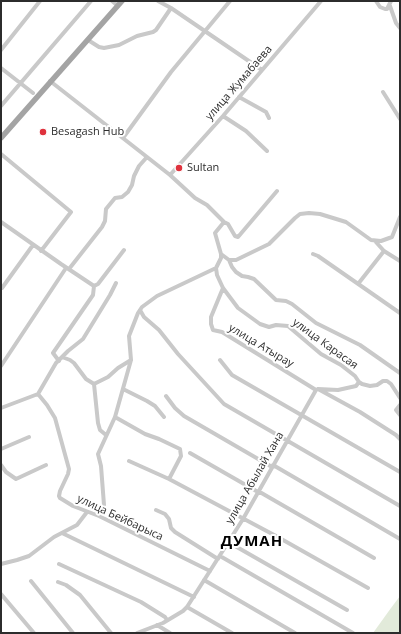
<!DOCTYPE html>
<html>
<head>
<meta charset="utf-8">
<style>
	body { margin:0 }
	#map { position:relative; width:401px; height:634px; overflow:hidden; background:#fff; font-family:"Open Sans",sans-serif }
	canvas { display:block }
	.frame { position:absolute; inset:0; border:2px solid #2c2c2c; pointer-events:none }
</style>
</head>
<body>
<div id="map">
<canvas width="401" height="634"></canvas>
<div class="frame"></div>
</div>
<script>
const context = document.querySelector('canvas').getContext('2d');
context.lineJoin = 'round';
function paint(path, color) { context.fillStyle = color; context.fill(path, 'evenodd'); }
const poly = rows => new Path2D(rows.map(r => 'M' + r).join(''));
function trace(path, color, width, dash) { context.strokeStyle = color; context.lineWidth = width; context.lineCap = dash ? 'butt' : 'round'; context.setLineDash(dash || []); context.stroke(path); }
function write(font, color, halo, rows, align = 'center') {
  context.font = font + ' "Open Sans",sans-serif'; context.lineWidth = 4; context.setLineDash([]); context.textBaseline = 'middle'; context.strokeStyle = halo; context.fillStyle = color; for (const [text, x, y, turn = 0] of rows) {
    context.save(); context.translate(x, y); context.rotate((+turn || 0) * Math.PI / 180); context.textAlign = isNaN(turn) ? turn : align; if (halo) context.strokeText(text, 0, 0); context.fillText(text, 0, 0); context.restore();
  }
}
paint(poly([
	[400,596,400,633,373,633,391,608]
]), '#e2eada');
trace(poly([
	[112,1,118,6],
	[158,1,171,8,262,70],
	[376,1,380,7,385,9,387,9,391,1],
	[390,6,396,23,400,28],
	[88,40,99,47,104,48,119,45,137,36,153,32,156,30,171,8],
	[1,50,40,1],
	[1,68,33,93],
	[50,81,170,175,195,198,207,205,224,222,228,224,235,236,238,237,277,191],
	[383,92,400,119],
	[239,97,266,112,269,118],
	[1,106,91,1],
	[223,116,246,131,267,151],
	[123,138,171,72,230,1],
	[1,154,71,212,41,251],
	[170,175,223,116,321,1],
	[1,222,61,264,94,286,93,295,53,353,59,361],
	[224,222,215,233,221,254,221,258,216,268,217,275,223,288,238,308,260,324,269,327,276,325,288,326,321,354,341,365,355,376,359,382,362,384,370,386,377,385,383,381,387,381,391,384,400,398],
	[375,241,384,251,400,261],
	[221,254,229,260,236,260,269,244,295,218,300,214,309,213,320,214,346,222,371,240,381,241,392,237,400,217],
	[313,254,318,256,400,313],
	[229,260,232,267,236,272,242,276,248,277,254,279,276,300,286,301,292,304,316,323,360,345,400,373],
	[69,269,102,227,105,221,106,209,115,198,122,197,128,192,132,185,134,176,139,166,147,157],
	[358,284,384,251],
	[94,286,98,284,124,250],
	[2,288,33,245],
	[223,288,211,317,211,324,213,330,222,332,316,390],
	[140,310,144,317,159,330,178,354,224,404,400,506],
	[62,357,70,360,74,363,86,379,94,384],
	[220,360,232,375,400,472],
	[1,366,66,268],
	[123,389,147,401,155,406,164,417],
	[318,389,360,412,396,435,400,439],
	[318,389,338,390,356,386,359,382],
	[38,394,47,405,55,418,69,469,68,474,60,491,59,496,60,498,73,506,99,516,210,571],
	[166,396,175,408,184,416,272,467],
	[400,405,396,410,400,415],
	[1,408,38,394,56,363,68,351,83,339,110,295,116,283],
	[115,417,145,434,159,439,180,449,181,456,169,479],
	[106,435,100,430,98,423,94,384,108,377,118,368,131,360],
	[1,449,29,437],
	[190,453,258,492],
	[129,461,169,479,276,536,368,588],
	[1,465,6,472,16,479,46,465],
	[273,465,400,539],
	[258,491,374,558],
	[156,510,165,514,169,519,171,528,175,532,218,559],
	[99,516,104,505,101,466,98,454,115,417,131,360,129,336,138,313,142,307,157,296,216,268],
	[62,533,194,597],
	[228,542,347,610],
	[220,556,353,633],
	[1,564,17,560,29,556,54,537,77,525,87,512],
	[59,564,141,602,165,617,167,620],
	[204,580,295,633],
	[31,581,73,633],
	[58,582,66,585,80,595,111,633],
	[1,594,34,633],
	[187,607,232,633],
	[157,625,170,633],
	[137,633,163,623,183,611,187,607,243,519,316,390]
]), '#c9c9c9', 4);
trace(poly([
	[1,138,122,1]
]), '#a4a4a4', 5.5);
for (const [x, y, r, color] of [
	[43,132,4,"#df323d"],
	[179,168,4,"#df323d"]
]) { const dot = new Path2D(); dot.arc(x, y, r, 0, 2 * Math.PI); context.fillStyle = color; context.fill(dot); trace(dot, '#fff', 1.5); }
write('11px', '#2c2c2c', '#fff', [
	["улица Жумабаева",239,83,-49],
	["улица Карасая",325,344,36],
	["улица Атырау",261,346,31],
	["улица Абылай Хана",255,478,-60],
	["улица Бейбарыса",120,518,25]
]);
write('11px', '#2c2c2c', '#fff', [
	["Besagash Hub",51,132],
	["Sultan",187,168]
], 'left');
context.letterSpacing = '1px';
write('bold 15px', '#000', '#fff', [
	["ДУМАН",252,542]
]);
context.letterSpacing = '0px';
</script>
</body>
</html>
